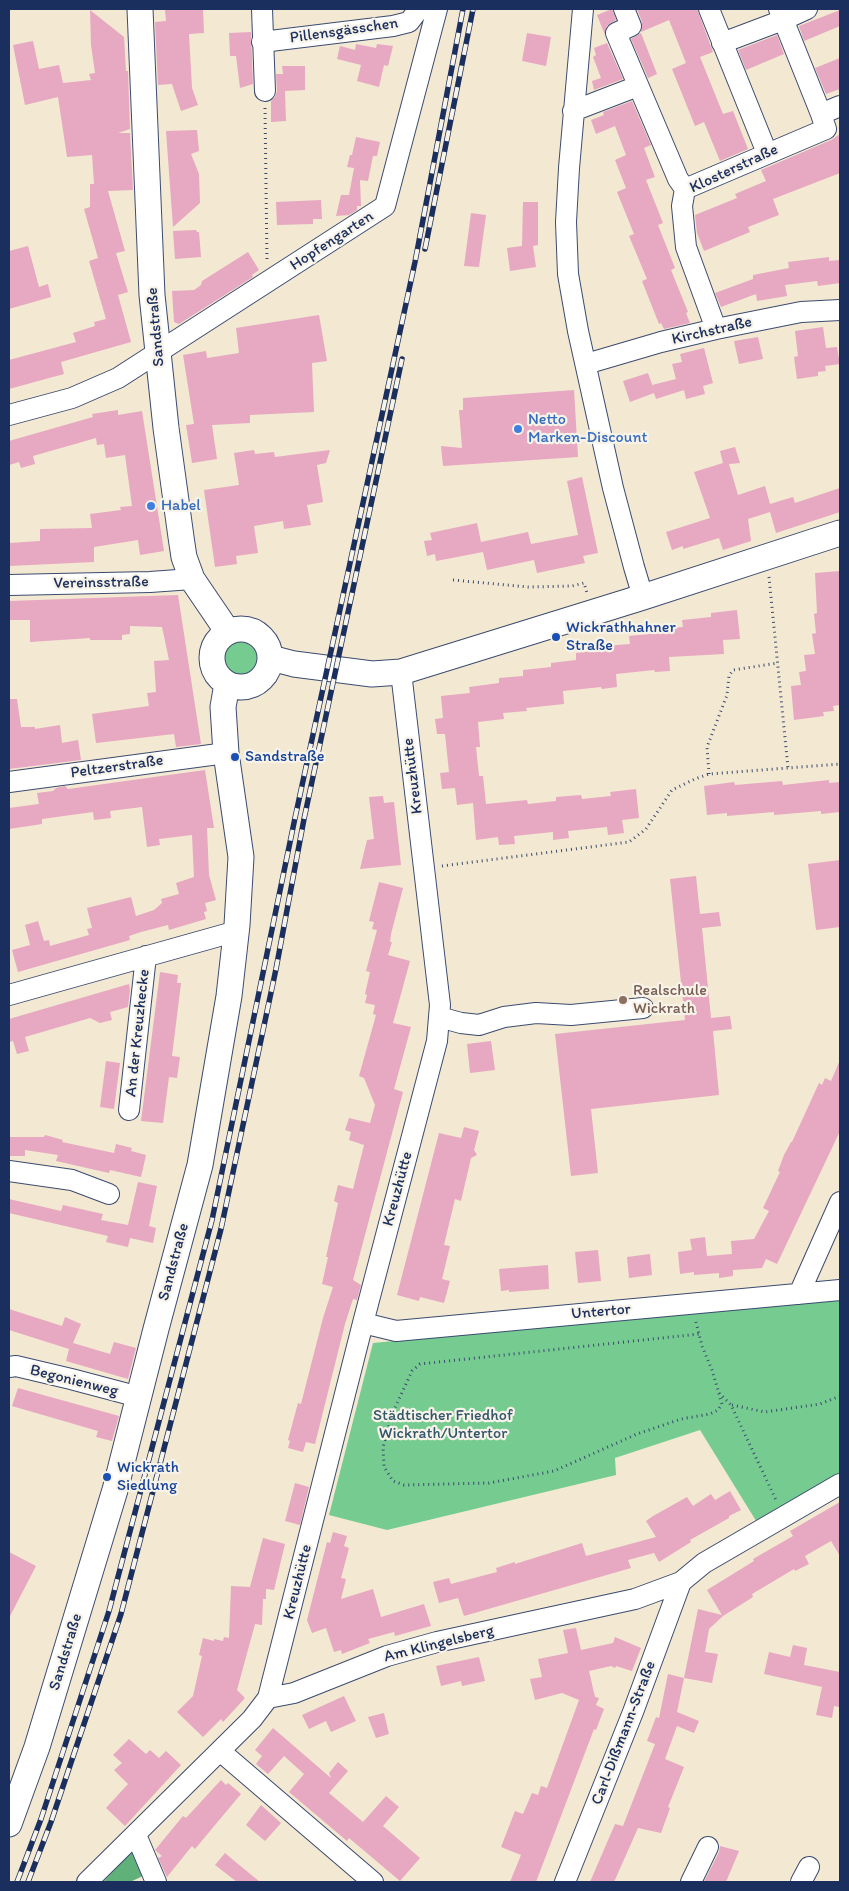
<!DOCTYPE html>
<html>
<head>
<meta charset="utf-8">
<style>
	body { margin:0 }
	#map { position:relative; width:849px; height:1891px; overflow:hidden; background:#f3e8d2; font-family:Itim,sans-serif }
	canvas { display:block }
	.frame { position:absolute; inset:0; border:10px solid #1b2f5e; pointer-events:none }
</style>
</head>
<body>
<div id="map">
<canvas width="849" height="1891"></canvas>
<div class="frame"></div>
</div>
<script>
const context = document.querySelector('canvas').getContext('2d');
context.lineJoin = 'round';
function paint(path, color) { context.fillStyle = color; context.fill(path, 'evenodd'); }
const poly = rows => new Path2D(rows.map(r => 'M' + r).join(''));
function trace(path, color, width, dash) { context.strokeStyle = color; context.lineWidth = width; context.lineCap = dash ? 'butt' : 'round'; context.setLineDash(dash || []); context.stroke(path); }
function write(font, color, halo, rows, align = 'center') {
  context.font = font + ' Itim,sans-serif'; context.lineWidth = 4.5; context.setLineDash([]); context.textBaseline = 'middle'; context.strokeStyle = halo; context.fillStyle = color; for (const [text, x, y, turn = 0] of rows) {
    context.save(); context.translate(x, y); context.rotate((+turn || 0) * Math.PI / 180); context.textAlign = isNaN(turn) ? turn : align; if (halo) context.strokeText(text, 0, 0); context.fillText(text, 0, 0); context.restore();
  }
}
paint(poly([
	'223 659a17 17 0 1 1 34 0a17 17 0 1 1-34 0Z',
	[840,1298,840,1473,758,1524,700,1430,615,1458,616,1475,387,1530,329,1515,373,1343]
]), '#76cc90');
paint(poly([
	[134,1849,147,1874,130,1882,103,1882]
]), '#60b07a');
paint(poly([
	[203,9,204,33,189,34,192,88,198,105,181,111,172,84,158,85,155,22,166,21,165,10],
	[612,9,616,20,607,26,605,35,597,15],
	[637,9,697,9,713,52,700,57,723,114,733,111,748,149,720,161,704,122,695,126,672,69,686,63,669,20,641,32,642,22],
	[90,10,124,37,126,71,128,71,130,129,118,133,130,133,133,190,108,191,125,251,116,253,128,292,118,295,131,342,61,362,64,374,9,389,9,360,76,342,73,333,95,326,94,322,106,319,89,261,98,258,84,209,90,207,90,184,94,184,92,155,67,157,58,97,25,105,13,45,33,41,39,69,59,65,63,83,91,80,89,74,95,73,91,45],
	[840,10,840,26,804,41,799,26],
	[251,32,253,84,240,88,236,56,230,56,229,33],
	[527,33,551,37,546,66,522,61],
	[641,33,657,74,648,78,631,39],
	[777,35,784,54,746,70,738,50],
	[607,43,623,79,594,90,592,81,601,78,593,57,596,55,594,48],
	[356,44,376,48,377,44,393,46,388,66,384,65,379,87,357,81,361,65,337,59,340,46,355,50],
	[840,58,840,89,826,94,815,68],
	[282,66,305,66,305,90,285,91,286,121,271,122,271,101,275,97,277,91,276,74,283,74],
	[632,101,651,145,644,148,655,177,646,180,663,223,658,225,675,268,671,270,688,312,686,313,690,323,664,329,661,323,659,324,642,281,647,279,629,236,634,234,617,192,626,188,615,160,626,155,615,126,596,134,591,120,604,115,603,112],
	[197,130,199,151,191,154,199,174,200,203,173,227,166,131],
	[840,134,840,173,773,199,779,215,748,227,750,232,704,251,697,233,695,215,737,198,735,194,766,181,761,170,831,140],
	[356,137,380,142,377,156,373,156,368,181,360,180,361,206,357,206,357,210,349,215,336,216,341,195,349,195,354,168,347,167,350,155,352,155],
	[321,200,322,219,313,219,313,224,277,225,276,202],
	[523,202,538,202,538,245,533,246,536,267,510,271,507,248,522,246],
	[471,213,486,215,479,267,464,266],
	[196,230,197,232,199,232,201,257,175,259,173,231],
	[28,246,39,287,48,284,51,297,9,309,9,251],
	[248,252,259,270,252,275,253,277,179,324,174,322,172,291,194,290,201,285,202,281],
	[829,257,829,261,840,260,840,283,818,286,817,281,785,285,787,296,757,301,756,294,721,307,715,293,753,279,753,275,789,268,788,262],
	[319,315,327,361,312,363,314,412,250,415,250,423,212,425,217,459,192,463,186,425,194,424,183,355,206,351,207,358,239,353,236,328],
	[823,327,826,348,837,347,840,364,825,366,826,371,818,372,818,376,797,379,794,357,798,356,795,331],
	[758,337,763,359,739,364,734,341],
	[704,348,713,383,703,386,705,394,686,399,684,390,656,399,654,393,630,402,623,381,648,373,654,390,652,385,676,379,672,364,682,362,680,354],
	[574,390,578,457,443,466,441,446,462,448,459,410,463,410,463,398],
	[118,410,118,415,142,411,164,551,140,555,138,540,94,547,94,562,9,566,9,543,40,541,40,529,92,528,90,514,121,510,120,507,132,506,125,455,106,458,104,444,97,445,96,438,33,456,35,464,21,468,19,462,9,465,9,441,93,417,92,414],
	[735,447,740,463,729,464,738,495,765,486,770,504,793,497,795,503,840,488,840,512,776,533,770,512,748,519,751,541,723,550,719,538,683,549,683,546,672,550,666,532,710,518,694,472,723,463,720,451],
	[254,450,255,454,274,452,275,457,330,450,326,463,317,465,323,502,307,505,311,525,284,529,283,521,254,526,258,553,236,556,237,564,215,567,204,490,239,485,234,453],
	[582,477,598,553,583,556,585,563,537,573,534,560,487,570,483,552,436,561,435,554,427,556,424,541,432,540,430,533,477,523,481,542,528,532,531,544,578,535,567,481],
	[840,571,840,705,833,706,834,711,823,712,824,716,794,720,791,686,801,685,799,672,806,671,804,655,815,654,812,634,816,633,814,614,817,613,815,573],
	[178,595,201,744,176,747,174,734,96,743,92,714,149,706,147,693,156,692,154,661,169,660,162,627,130,626,130,634,122,635,122,640,90,640,90,638,30,642,30,620,9,620,9,601],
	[737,610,740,639,723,640,724,654,669,657,670,671,655,672,654,670,616,674,617,687,602,689,601,687,563,691,564,704,526,708,527,711,503,713,504,719,478,722,480,747,476,747,479,776,483,776,486,804,527,800,528,804,556,801,556,797,581,795,582,799,611,796,610,792,636,789,639,818,622,820,624,833,608,835,607,827,568,831,569,838,553,840,553,832,514,836,515,844,499,845,498,837,476,840,473,803,457,805,455,788,442,789,440,773,449,772,445,734,437,734,435,719,443,718,441,696,470,693,469,687,499,683,499,678,523,676,523,670,551,667,551,663,576,660,576,653,605,650,604,646,630,644,629,636,658,633,657,629,683,627,682,620,711,617,711,613],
	[9,699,17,699,21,727,35,727,35,729,60,725,62,743,78,740,81,760,9,769],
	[205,770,214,828,207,828,209,875,216,900,205,903,207,911,204,912,206,919,169,930,168,925,141,932,129,936,130,940,18,972,12,950,30,945,25,925,38,921,44,941,49,940,50,946,89,935,87,929,92,928,87,908,131,897,136,916,154,910,162,903,161,899,179,894,176,883,194,877,192,835,159,839,160,845,147,847,142,807,110,811,111,818,94,820,93,812,42,819,42,824,9,829,9,808,39,804,37,793,53,791,56,788,65,786,68,789],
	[829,780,829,783,840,782,840,812,821,814,821,811,774,815,774,812,727,816,727,813,707,815,704,786,734,782,735,785,782,781,783,785],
	[383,796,384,803,394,802,401,865,360,869,367,840,374,839,369,797],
	[840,860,840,927,816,930,808,864],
	[696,876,700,914,719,912,721,926,702,928,711,1018,730,1016,732,1029,713,1031,719,1095,591,1109,598,1173,571,1176,555,1034,685,1020,670,879],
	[379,882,403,888,391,934,390,942,392,942,388,955,410,961,393,1023,411,1027,394,1089,403,1092,353,1280,361,1285,357,1300,353,1299,345,1324,315,1444,306,1442,303,1452,288,1448,290,1441,288,1440,298,1403,301,1404,323,1318,333,1287,322,1284,328,1257,326,1257,338,1203,334,1201,338,1185,353,1189,364,1145,349,1140,351,1132,345,1130,349,1118,370,1123,375,1105,364,1078,359,1076,376,1015,373,1014,375,1005,365,1003,367,995,365,994,370,972,366,971,377,930,372,929,374,922,369,921],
	[160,972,178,975,177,983,181,983,172,1056,180,1057,177,1078,169,1077,163,1123,141,1121],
	[129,984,130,990,128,1007,110,1012,112,1020,100,1023,90,1018,25,1037,29,1051,17,1054,13,1041,9,1042,9,1019],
	[491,1041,495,1070,470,1073,467,1044],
	[840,1060,840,1131,777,1264,766,1259,762,1268,733,1270,733,1276,719,1278,719,1273,694,1275,694,1272,680,1274,678,1252,692,1250,690,1239,705,1237,707,1256,732,1254,731,1241,754,1239,769,1211,763,1208,780,1172,778,1171,784,1155,791,1142,792,1142,819,1083,822,1085,825,1078,831,1081],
	[106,1061,120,1063,114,1109,100,1107],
	[464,1127,479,1131,474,1150,477,1155,471,1158,461,1201,455,1199,444,1245,450,1246,442,1279,450,1281,444,1303,420,1297,419,1301,397,1295,439,1133,461,1138],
	[45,1135,63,1140,62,1142,114,1153,116,1144,132,1148,131,1151,146,1155,141,1177,110,1170,109,1173,56,1161,58,1155,25,1150,25,1156,9,1156,9,1137,44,1137],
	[138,1182,157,1186,149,1226,156,1228,153,1243,130,1238,128,1247,106,1242,108,1236,9,1213,9,1199,61,1211,63,1205,103,1214,101,1220,128,1225],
	[598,1250,601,1281,578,1283,575,1252],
	[650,1254,652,1275,629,1278,627,1257],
	[548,1265,549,1289,509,1292,509,1290,501,1291,499,1269],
	[9,1309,62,1326,65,1317,81,1324,73,1343,110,1354,114,1342,136,1348,128,1379,66,1361,69,1349,9,1330],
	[18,1388,119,1416,112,1441,96,1437,98,1431,12,1406],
	[295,1483,309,1487,300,1525,285,1521],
	[730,1491,741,1510,729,1516,729,1518,690,1540,691,1542,659,1562,654,1553,628,1560,631,1568,464,1616,458,1598,439,1603,433,1582,449,1578,451,1584,497,1572,496,1568,515,1562,515,1564,582,1543,586,1556,656,1537,646,1521,653,1516,687,1497,693,1506,711,1494,715,1500],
	[840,1502,840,1556,831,1541,805,1556,809,1564,795,1571,794,1569,752,1594,753,1597,723,1616,709,1629,705,1652,718,1654,712,1683,684,1678,698,1609,722,1615,707,1590,754,1561,753,1559,793,1536,790,1531],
	[333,1532,347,1536,344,1546,349,1548,341,1578,346,1579,341,1599,373,1589,381,1617,424,1604,431,1626,395,1636,394,1632,368,1639,370,1643,342,1654,341,1650,334,1652,326,1628,312,1633,307,1620,327,1542,330,1543],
	[263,1538,285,1544,274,1590,266,1589,266,1599,263,1599,262,1625,255,1624,237,1690,245,1698,223,1722,221,1719,203,1737,177,1712,193,1696,202,1656,199,1655,203,1638,214,1641,214,1639,223,1641,224,1637,229,1638,231,1586,250,1587],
	[9,1552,36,1566,9,1618],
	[576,1628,581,1650,613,1643,615,1637,641,1648,632,1671,616,1666,615,1668,611,1666,589,1671,595,1697,599,1698,596,1705,604,1709,596,1730,594,1729,536,1882,510,1882,521,1855,501,1847,515,1811,523,1814,532,1793,538,1795,541,1786,547,1788,579,1700,562,1693,535,1700,530,1679,542,1677,538,1659,568,1653,563,1630],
	[793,1645,807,1648,804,1665,840,1672,840,1707,834,1706,832,1718,816,1715,822,1687,764,1674,769,1652,790,1657],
	[479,1657,485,1681,462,1686,461,1681,441,1686,436,1666],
	[668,1674,684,1678,677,1712,699,1721,694,1733,677,1726,665,1759,684,1767,668,1807,670,1808,661,1833,638,1828,614,1882,590,1882,615,1824,623,1826,655,1744,647,1741,656,1717,659,1718],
	[344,1696,356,1721,331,1732,326,1721,309,1729,302,1715],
	[384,1713,389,1734,376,1738,368,1717],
	[273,1728,331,1778,329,1773,338,1762,348,1771,329,1793,363,1822,386,1796,399,1807,383,1826,420,1858,400,1881,349,1838,347,1841,289,1792,304,1774,284,1756,268,1774,256,1764,262,1756,255,1750],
	[129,1739,146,1754,150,1750,159,1758,166,1751,181,1765,125,1826,106,1808,128,1784,114,1770,122,1763,113,1755],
	[221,1780,226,1785,228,1783,241,1794,195,1849,192,1846,167,1877,158,1858,162,1856,155,1850,183,1816,186,1818],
	[261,1805,281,1823,265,1841,246,1825],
	[720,1846,739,1851,726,1882,704,1882,719,1852],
	[225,1853,232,1859,260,1882,237,1882,215,1865]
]), '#e7a8c1');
const minor = poly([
	[262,9,265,91],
	[583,9,569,168,566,222,568,274,578,331,613,488,634,567,643,597],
	[624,9,631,26,616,33,678,179,685,189],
	[709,9,767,153],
	[779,9,821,114],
	[262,42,393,26,409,22,419,9],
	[722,43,783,20,807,9],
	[573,111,638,86],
	[716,329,686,247,682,206,685,189,826,129,821,114,840,106],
	[586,364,661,342,716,329,801,312,840,310],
	[9,415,72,398,118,378,385,206,437,9],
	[9,585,150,582,192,579],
	[9,782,226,753],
	[9,995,237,931],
	[439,1017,461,1023,479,1025,504,1017,536,1013,571,1015,643,1008],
	[129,1110,146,956],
	[9,1171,72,1180,109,1194],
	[799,1294,840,1202],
	[363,1323,396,1331,840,1290],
	[9,1367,16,1366,71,1379,139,1397],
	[268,1698,363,1323,437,1041,440,1005,401,672],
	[220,1751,373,1882],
	[136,1835,156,1882],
	[87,1882,252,1719,268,1698,294,1693,387,1656,437,1642,635,1599,681,1582,704,1563,840,1484],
	[565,1882,633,1712,681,1582],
	[691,1882,708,1847],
	[801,1882,809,1867]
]);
const major = poly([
	[140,9,152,295,166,428,181,537,184,557,192,579,228,632],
	'212 658a29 29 0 1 1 58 0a29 29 0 1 1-58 0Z',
	[271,658,294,664,372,674,401,672,643,597,840,533],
	[9,1824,37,1747,115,1490,156,1329,200,1165,229,996,237,925,241,857,226,753,223,707,227,684]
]);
trace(minor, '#3b4b6f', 22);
trace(major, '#3b4b6f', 27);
trace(poly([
	[265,108,267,262],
	[769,577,788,768],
	[453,580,528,587,572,586,584,583,587,593],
	[709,774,707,747,727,695,729,676,733,670,778,663],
	[442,866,629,842,646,829,672,790,695,779,709,774,840,764],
	[696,1322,702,1346,712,1370,722,1404,718,1410,710,1414,681,1419,637,1434,554,1471,489,1483,404,1485,393,1481,384,1467,383,1447,393,1412,412,1371,420,1364,699,1334],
	[719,1393,731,1405,777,1502],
	[732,1405,765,1412,820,1404,840,1396]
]), '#3b4b6f', 3, [1, 4]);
trace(minor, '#fff', 20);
trace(major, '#fff', 25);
const rail = poly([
	[425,249,473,9],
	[17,1882,41,1819,109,1611,212,1220,295,818,415,262,463,9],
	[28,1882,51,1822,121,1614,221,1229,276,969,304,819,402,359]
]);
trace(rail, '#1b2f5e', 5.5);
trace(rail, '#f7f3e8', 4, [11]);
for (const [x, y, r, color] of [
	[518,429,5,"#3f7fe0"],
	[151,506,5,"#3f7fe0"],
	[556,637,5,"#1a4fb4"],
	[235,757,5,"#1a4fb4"],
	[623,1000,5,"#8d6e63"],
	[107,1477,5,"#1a4fb4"]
]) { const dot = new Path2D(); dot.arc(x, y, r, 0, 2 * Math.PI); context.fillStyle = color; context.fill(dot); trace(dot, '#f7f3e8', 2); }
write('16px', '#1b2f5e', '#f7f3e8', [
	["Pillensgässchen",344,31,-8],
	["Klosterstraße",734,169,-25],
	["Hopfengarten",332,241,-33],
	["Sandstraße",156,327,-95],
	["Kirchstraße",712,331,-13],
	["Vereinsstraße",101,583,-1],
	["Peltzerstraße",117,767,-8],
	["Kreuzhütte",413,776,-97],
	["An der Kreuzhecke",138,1033,-84],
	["Kreuzhütte",398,1189,-75],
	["Sandstraße",174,1262,-75],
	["Untertor",601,1312,-5],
	["Begonienweg",74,1381,14],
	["Kreuzhütte",298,1582,-76],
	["Am Klingelsberg",439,1644,-14],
	["Sandstraße",66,1652,-73],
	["Carl-Dißmann-Straße",624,1733,-69]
]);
write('16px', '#366cbe', '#f7f3e8', [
	["Netto",528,420],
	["Marken-Discount",528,438],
	["Habel",161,506]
], 'left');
write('16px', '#164399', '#f7f3e8', [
	["Wickrathhahner",566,628],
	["Straße",566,646],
	["Sandstraße",245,757],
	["Wickrath",117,1468],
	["Siedlung",117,1486]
], 'left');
write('16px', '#785e54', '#f7f3e8', [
	["Realschule",633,991],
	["Wickrath",633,1009]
], 'left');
write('16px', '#32566a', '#f7f3e8', [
	["Städtischer Friedhof",443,1416],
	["Wickrath/Untertor",443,1434]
]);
</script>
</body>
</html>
